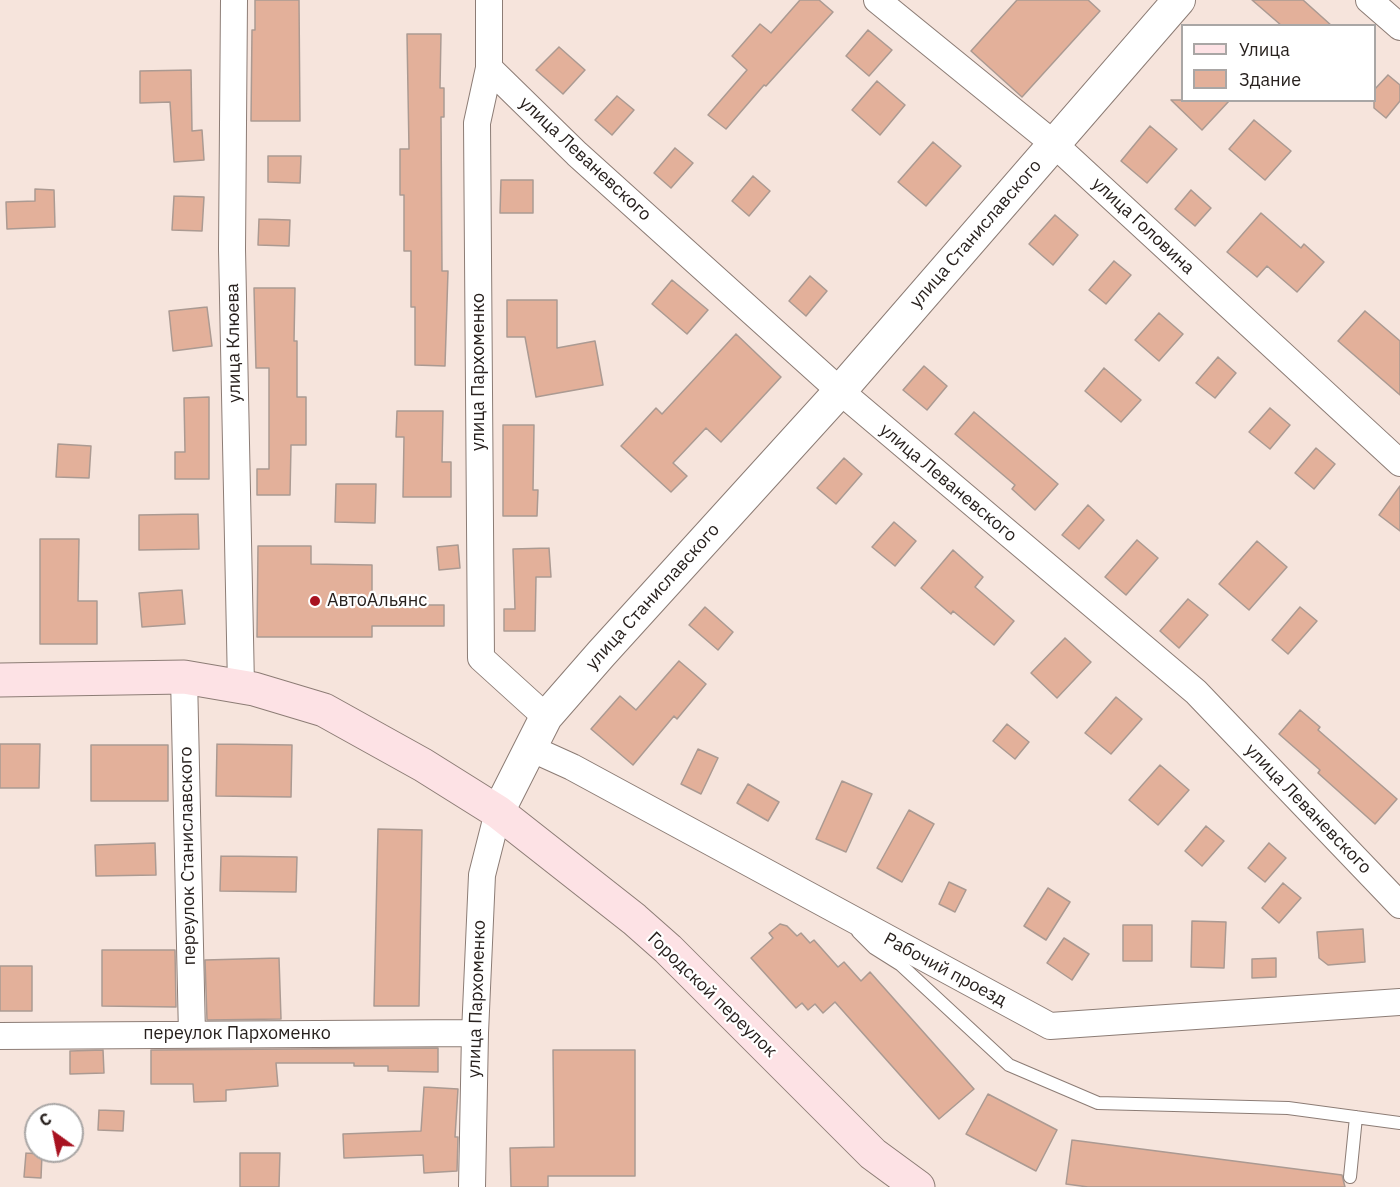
<!DOCTYPE html>
<html>
<head>
<meta charset="utf-8">
<style>
	body { margin:0 }
	#map { position:relative; width:1400px; height:1187px; overflow:hidden; background:#f6e4dc; font-family:"IBM Plex Sans",sans-serif }
	canvas { display:block }
	.legend { position:absolute; left:1181px; top:24px; width:195px; height:78px; box-sizing:border-box; background:#fff; border:2px solid #a9a6a5; margin:0; padding:8px 10px; list-style:none; font-size:18px; color:#28211e }
	.legend li { display:flex; align-items:center; gap:12px; height:30px }
	.legend b { width:30px; border:2px solid #a9a6a5 }
	.north { position:absolute; left:24px; top:1103px; width:60px; height:60px; box-sizing:border-box; background:#fff; border:2px solid #a9a6a5; border-radius:50%; rotate:327deg; font-size:16px; font-weight:700; line-height:24px; text-align:center; color:#28211e }
	.north::after { content:''; display:block; margin:auto; width:21px; height:27px; background:#a81220; clip-path:polygon(50% 0,100% 100%,50% 72%,0 100%) }
</style>
</head>
<body>
<div id="map">
<canvas width="1400" height="1187"></canvas>
<ul class="legend">
<li><b style="height:8px;background:#fde2e5"></b>Улица</li>
<li><b style="height:16px;background:#e3b09a"></b>Здание</li>
</ul>
<div class="north">С</div>
</div>
<script>
const context = document.querySelector('canvas').getContext('2d');
context.lineJoin = 'round';
function paint(path, color) { context.fillStyle = color; context.fill(path, 'evenodd'); }
const poly = rows => new Path2D(rows.map(r => 'M' + r).join(''));
function trace(path, color, width, dash) { context.strokeStyle = color; context.lineWidth = width; context.lineCap = dash ? 'butt' : 'round'; context.setLineDash(dash || []); context.stroke(path); }
function write(font, color, halo, rows, align = 'center') {
  context.font = font + ' "IBM Plex Sans",sans-serif'; context.lineWidth = 4.5; context.setLineDash([]); context.textBaseline = 'middle'; context.strokeStyle = halo; context.fillStyle = color; for (const [text, x, y, turn = 0] of rows) {
    context.save(); context.translate(x, y); context.rotate((+turn || 0) * Math.PI / 180); context.textAlign = isNaN(turn) ? turn : align; if (halo) context.strokeText(text, 0, 0); context.fillText(text, 0, 0); context.restore();
  }
}
const building = poly([
	[255,0,299,0,300,121,251,121,252,30,255,30,255,0],
	[800,0,819,0,833,12,766,86,764,85,726,129,708,115,747,70,732,56,760,24,771,33,800,0],
	[1017,0,1088,0,1100,11,1022,97,971,51,1017,0],
	[1252,0,1303,0,1332,26,1282,26,1252,0],
	[868,30,892,50,869,76,846,56,868,30],
	[407,34,441,34,440,88,444,88,444,117,441,117,442,271,448,271,445,366,415,365,415,307,411,307,411,251,404,251,404,195,400,195,400,149,409,149,407,34],
	[559,47,585,70,563,94,536,70,559,47],
	[191,70,192,131,202,130,204,160,174,162,170,102,140,103,140,71,191,70],
	[1388,75,1400,85,1400,101,1386,118,1374,108,1374,90,1388,75],
	[877,81,905,105,880,135,852,110,877,81],
	[617,96,634,110,612,135,595,120,617,96],
	[1171,100,1230,100,1202,130,1171,100],
	[1254,120,1291,151,1265,180,1229,149,1254,120],
	[1150,126,1177,149,1147,183,1121,161,1150,126],
	[933,142,961,166,926,206,898,182,933,142],
	[675,148,693,163,671,188,654,173,675,148],
	[268,156,301,156,300,183,268,182,268,156],
	[753,176,770,191,749,216,732,201,753,176],
	[501,180,533,180,533,213,500,213,501,180],
	[35,189,54,190,55,227,7,229,6,202,35,201,35,189],
	[1191,190,1211,208,1195,226,1175,209,1191,190],
	[174,196,204,197,202,231,172,230,174,196],
	[1261,213,1301,248,1304,244,1324,262,1297,292,1267,266,1257,277,1227,252,1261,213],
	[1055,215,1078,235,1053,265,1029,244,1055,215],
	[259,219,290,220,289,246,258,245,259,219],
	[1114,261,1131,275,1106,304,1089,290,1114,261],
	[810,276,827,291,806,316,789,301,810,276],
	[672,280,708,310,687,334,652,304,672,280],
	[254,288,295,288,294,341,297,341,297,397,306,397,306,445,291,445,290,495,257,495,257,469,269,469,269,368,256,368,254,288],
	[507,300,557,300,557,348,595,341,603,385,536,397,525,337,507,337,507,300],
	[207,307,212,346,173,351,169,311,207,307],
	[1365,311,1400,341,1400,395,1338,341,1365,311],
	[1159,313,1183,334,1159,361,1135,340,1159,313],
	[736,334,781,377,721,442,706,428,673,463,687,476,671,492,621,446,656,408,662,414,736,334],
	[1218,357,1236,373,1215,398,1196,383,1218,357],
	[924,366,947,386,927,410,903,390,924,366],
	[1104,368,1141,400,1121,422,1085,391,1104,368],
	[209,397,209,479,175,479,175,452,185,452,184,398,209,397],
	[1270,408,1290,425,1270,449,1249,432,1270,408],
	[397,411,443,411,442,462,451,462,451,497,403,497,404,437,396,437,397,411],
	[974,412,1058,484,1035,510,1012,489,1015,485,955,434,974,412],
	[503,425,534,425,533,490,538,490,537,516,503,516,503,425],
	[58,444,91,446,89,478,56,477,58,444],
	[1316,448,1335,464,1314,489,1295,473,1316,448],
	[844,458,862,474,836,504,817,488,844,458],
	[336,484,376,484,375,523,335,522,336,484],
	[1400,486,1400,531,1379,515,1400,486],
	[1088,505,1104,520,1079,549,1062,535,1088,505],
	[198,514,199,549,139,550,139,515,198,514],
	[894,522,916,541,895,566,872,547,894,522],
	[40,539,79,539,78,601,97,601,97,644,40,644,40,539],
	[1137,540,1158,558,1126,595,1105,577,1137,540],
	[1257,541,1287,567,1249,610,1219,584,1257,541],
	[458,545,460,568,439,570,437,547,458,545],
	[258,546,311,546,311,564,372,565,372,605,444,605,444,626,372,626,372,637,257,637,258,546],
	[549,548,551,577,536,577,535,631,504,631,504,609,515,609,513,549,549,548],
	[953,550,983,577,975,587,1014,621,994,645,953,611,951,614,921,588,953,550],
	[182,590,185,624,142,627,139,593,182,590],
	[1188,599,1208,615,1179,648,1160,631,1188,599],
	[705,607,733,632,718,650,689,625,705,607],
	[1300,607,1317,621,1288,654,1272,640,1300,607],
	[1065,638,1091,662,1057,698,1031,673,1065,638],
	[679,661,706,684,677,719,674,716,633,765,591,729,620,696,636,710,679,661],
	[1116,697,1142,719,1111,754,1085,733,1116,697],
	[1300,710,1320,727,1318,730,1397,799,1375,824,1318,773,1320,770,1279,734,1300,710],
	[1007,724,1029,742,1015,759,993,741,1007,724],
	[0,744,40,744,39,788,0,788,0,744],
	[217,744,292,745,291,797,216,796,217,744],
	[91,745,168,745,168,801,91,801,91,745],
	[698,749,718,758,701,794,681,784,698,749],
	[1160,765,1189,790,1158,825,1129,800,1160,765],
	[842,781,872,794,846,852,816,839,842,781],
	[748,784,779,802,768,821,737,803,748,784],
	[909,810,934,824,902,882,877,868,909,810],
	[1206,826,1224,841,1202,866,1185,851,1206,826],
	[378,829,422,830,419,1006,374,1006,378,829],
	[155,843,156,875,96,876,95,845,155,843],
	[1269,843,1286,858,1265,882,1248,868,1269,843],
	[221,856,297,857,296,892,220,891,221,856],
	[949,882,966,890,955,912,939,904,949,882],
	[1283,883,1301,898,1279,923,1262,908,1283,883],
	[1048,888,1070,902,1046,940,1024,926,1048,888],
	[1192,921,1226,922,1224,968,1191,967,1192,921],
	[780,924,787,926,797,936,801,933,810,943,814,940,838,967,844,962,861,981,870,972,974,1089,939,1119,835,1002,823,1013,815,1004,808,1010,802,1003,796,1008,751,958,773,938,769,933,780,924],
	[1123,925,1152,925,1152,961,1123,961,1123,925],
	[1363,929,1365,962,1328,965,1319,958,1317,932,1363,929],
	[1064,938,1089,954,1072,980,1047,963,1064,938],
	[102,950,175,950,176,1007,102,1006,102,950],
	[279,958,281,1019,207,1020,205,960,279,958],
	[1276,958,1276,977,1252,978,1252,959,1276,958],
	[0,966,32,966,32,1011,0,1011,0,966],
	[438,1048,438,1072,388,1071,388,1066,354,1066,354,1063,276,1063,278,1086,226,1090,226,1101,194,1102,193,1084,151,1084,151,1050,438,1048],
	[103,1050,104,1073,70,1074,70,1051,103,1050],
	[553,1050,635,1050,635,1176,548,1176,548,1187,511,1187,510,1148,554,1147,553,1050],
	[424,1087,458,1089,455,1137,458,1137,457,1171,424,1173,423,1155,344,1158,343,1134,421,1131,424,1087],
	[988,1094,1057,1130,1036,1171,966,1134,988,1094],
	[99,1110,124,1111,123,1131,98,1130,99,1110],
	[1072,1140,1342,1175,1345,1187,1088,1187,1066,1184,1072,1140],
	[26,1153,42,1154,41,1178,24,1177,26,1153],
	[240,1153,280,1153,279,1187,240,1187,240,1153]
]);
paint(building, '#e3b09a');
trace(building, '#ab9a92', 1.5);
const service = poly([
	[858,932,874,948,901,965,1009,1065,1098,1103,1288,1108,1400,1123],
	[1350,1177,1356,1117]
]);
const minor = poly([
	[234,0,232,249,241,686],
	[489,0,489,68,477,123,481,658,546,717],
	[877,0,1054,144,1400,463],
	[1369,0,1400,27],
	[489,68,577,154,840,391,1196,692,1400,905],
	[184,677,192,1035],
	[530,748,572,767,1050,1026,1400,1002],
	[0,1036,475,1033],
	[472,1187,475,1033,482,875,498,812]
]);
const tertiary = poly([
	[498,812,546,717,601,654,840,391,1179,0]
]);
const secondary = poly([
	[0,680,184,677,254,689,324,710,423,765,498,812,634,919,668,949,873,1154,918,1187]
]);
trace(service, '#8c7c75', 14);
trace(minor, '#8c7c75', 28);
trace(tertiary, '#8c7c75', 34);
trace(secondary, '#8c7c75', 35);
trace(service, '#fff', 12);
trace(minor, '#fff', 26);
trace(tertiary, '#fff', 32);
trace(secondary, '#fde2e5', 33);
for (const [x, y, r, color] of [
	[315,601,6,"#a81220"]
]) { const dot = new Path2D(); dot.arc(x, y, r, 0, 2 * Math.PI); context.fillStyle = color; context.fill(dot); trace(dot, '#fff', 2); }
write('18px', '#28211e', '#fff', [
	["улица Леваневского",585,159,43],
	["улица Головина",1143,226,43],
	["улица Станиславского",976,234,-49],
	["улица Клюева",234,343,-91],
	["улица Пархоменко",479,372,-90],
	["улица Леваневского",948,483,40],
	["улица Станиславского",653,597,-48],
	["улица Леваневского",1308,809,46],
	["переулок Станиславского",188,856,-91],
	["Рабочий проезд",945,970,28],
	["Городской переулок",712,995,44],
	["улица Пархоменко",477,999,-88],
	["переулок Пархоменко",237,1034]
]);
write('18px', '#28211e', '#fff', [
	["АвтоАльянс",327,601]
], 'left');
</script>
</body>
</html>
